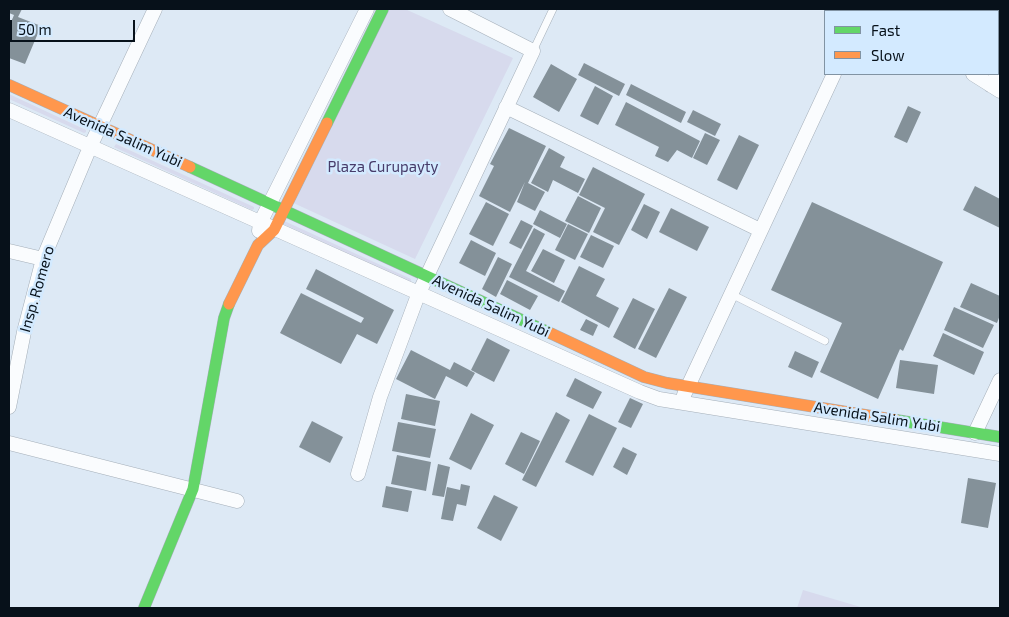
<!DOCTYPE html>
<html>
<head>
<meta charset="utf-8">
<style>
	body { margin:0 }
	#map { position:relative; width:1009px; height:617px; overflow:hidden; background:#dde9f5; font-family:"Exo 2",sans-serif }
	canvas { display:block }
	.frame { position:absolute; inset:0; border:10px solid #07111a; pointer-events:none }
	.legend { position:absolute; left:824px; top:10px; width:175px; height:65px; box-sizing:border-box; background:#d3eaff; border:1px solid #8193a3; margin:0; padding:6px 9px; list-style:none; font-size:15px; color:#07111a }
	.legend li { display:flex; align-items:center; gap:10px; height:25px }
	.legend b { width:25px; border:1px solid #8193a3 }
	.scale { position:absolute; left:10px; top:20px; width:125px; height:22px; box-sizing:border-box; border:2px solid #07111a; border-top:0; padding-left:6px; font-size:15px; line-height:18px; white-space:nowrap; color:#07111a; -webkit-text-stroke:4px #d3eaff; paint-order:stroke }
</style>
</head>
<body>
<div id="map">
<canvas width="1009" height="617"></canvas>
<div class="frame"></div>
<ul class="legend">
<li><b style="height:6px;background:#63d668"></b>Fast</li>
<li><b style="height:6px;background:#ff974d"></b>Slow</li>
</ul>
<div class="scale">50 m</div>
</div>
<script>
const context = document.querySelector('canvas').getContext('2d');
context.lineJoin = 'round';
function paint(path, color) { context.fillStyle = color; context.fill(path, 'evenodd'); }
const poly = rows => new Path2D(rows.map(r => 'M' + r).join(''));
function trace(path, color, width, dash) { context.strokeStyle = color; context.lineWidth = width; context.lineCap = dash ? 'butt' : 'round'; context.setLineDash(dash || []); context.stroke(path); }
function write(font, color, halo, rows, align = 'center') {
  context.font = font + ' "Exo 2",sans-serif'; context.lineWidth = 5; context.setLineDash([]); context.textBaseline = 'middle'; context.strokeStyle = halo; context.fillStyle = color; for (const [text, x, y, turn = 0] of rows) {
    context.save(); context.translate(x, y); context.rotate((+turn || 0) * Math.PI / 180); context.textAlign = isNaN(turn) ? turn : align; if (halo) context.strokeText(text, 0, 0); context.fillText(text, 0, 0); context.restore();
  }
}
paint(poly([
	[388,9,405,9,513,58,415,259,287,200],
	[9,94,86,130,86,132,84,133,9,99],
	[116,144,254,207,254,209,252,210,114,147],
	[282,220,411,279,411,281,409,282,281,223],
	[803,590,864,608,797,608]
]), '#d7daed');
paint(poly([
	[10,9,22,9,18,17,41,26,25,64,9,58,9,27,14,15,9,13],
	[975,9,1000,9,1000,28,998,26,998,11,973,11],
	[584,63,625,84,619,96,578,75],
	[551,64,577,79,559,112,533,97],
	[631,84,686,112,681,123,626,95],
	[595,86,613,96,598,125,580,116],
	[626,102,700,141,692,158,677,150,668,162,655,156,659,147,615,125],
	[908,106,921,112,907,143,894,137],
	[693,110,721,124,715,136,687,122],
	[509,128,546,146,528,183,545,192,535,211,517,202,525,182,510,212,479,196,494,166,490,164],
	[705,133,720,140,707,165,693,158],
	[739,135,759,145,737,190,717,180],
	[549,148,565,157,560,167,585,179,578,193,553,180,548,192,531,183],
	[593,167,645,194,619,245,593,232,605,208,579,195],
	[975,186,1000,199,1000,228,963,210],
	[578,196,601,208,589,233,565,221],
	[486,202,509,214,493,246,469,234],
	[812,202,943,262,903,351,900,349,878,399,820,372,842,323,771,290],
	[644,204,660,212,647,239,631,230],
	[671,208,709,227,697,251,659,232],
	[540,210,567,224,560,238,533,224],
	[521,220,533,226,521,249,509,243],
	[568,224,588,234,575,260,555,250],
	[534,228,545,234,526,271,565,291,559,302,509,277],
	[591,235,614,246,603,268,580,257],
	[471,240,496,253,485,276,459,263],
	[543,249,565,260,554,283,531,271],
	[498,257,512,264,496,297,482,289],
	[579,266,605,279,596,296,619,308,609,328,561,302],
	[316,269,394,310,377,344,357,334,341,364,280,333,301,293,361,323,364,318,306,289],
	[507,280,538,296,530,310,500,294],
	[971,283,1000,296,1000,315,997,323,960,307],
	[669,288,687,297,656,358,638,349],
	[633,298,655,309,635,349,613,337],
	[954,307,994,325,983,348,944,330],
	[586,319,598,325,593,336,580,330],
	[943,333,984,352,974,375,933,356],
	[487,338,510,350,494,382,471,370],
	[411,350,450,370,454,362,475,373,467,387,446,376,435,399,396,379],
	[795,351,819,362,812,378,788,367],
	[900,360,938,365,934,394,896,388],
	[575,378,602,392,593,409,566,396],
	[406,394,440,401,435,426,401,419],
	[630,398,643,404,631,428,618,422],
	[556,412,570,420,536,487,522,480],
	[471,413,494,425,471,470,449,459],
	[589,414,617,428,593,476,565,462],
	[312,421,343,437,330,463,299,447],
	[398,422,436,429,430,458,392,451],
	[521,432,540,441,524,474,505,464],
	[623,447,637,454,627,475,613,467],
	[397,455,431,462,426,491,391,484],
	[438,464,450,467,444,497,432,495],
	[968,478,996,483,988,528,961,523],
	[461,484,470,486,466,506,457,504,453,521,441,519,447,487,460,490],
	[386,486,412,491,408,512,382,507],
	[494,495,518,507,501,541,477,528]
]), '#849199');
const lane = poly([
	[533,51,553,9],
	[731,294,825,341]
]);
const street = poly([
	[870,11,874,11],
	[973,74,1000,91],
	[990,85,1000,72],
	[506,107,760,230],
	[9,110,640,392,659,399,1000,454],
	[259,231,260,223,367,9],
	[9,251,43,259],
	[684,395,834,74],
	[9,407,24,332,43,259,90,147,155,9],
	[975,433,1000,380],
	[9,443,237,501],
	[358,474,380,397,418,295,533,51,450,9]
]);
const fast = poly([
	[327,123,383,9],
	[190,167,550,333],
	[896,420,1000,437],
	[144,608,193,489,224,318,229,304]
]);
const slow = poly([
	[9,85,190,167],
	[229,304,258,245,274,230,327,123],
	[550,333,644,377,667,383,896,420]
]);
trace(lane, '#a5afb9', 8);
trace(street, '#a5afb9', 15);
trace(fast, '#a5afb9', 12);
trace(slow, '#a5afb9', 12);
trace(lane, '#fafcfe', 7);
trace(street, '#fafcfe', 14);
trace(fast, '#63d668', 11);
trace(slow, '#ff974d', 11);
write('15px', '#07111a', '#d3eaff', [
	["Avenida Salim Yubi",123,137,24],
	["Insp. Romero",37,289,-74],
	["Avenida Salim Yubi",491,306,25],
	["Avenida Salim Yubi",877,417,9]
]);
write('15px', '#473c6a', '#d3eaff', [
	["Plaza Curupayty",383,167]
]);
</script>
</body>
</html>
